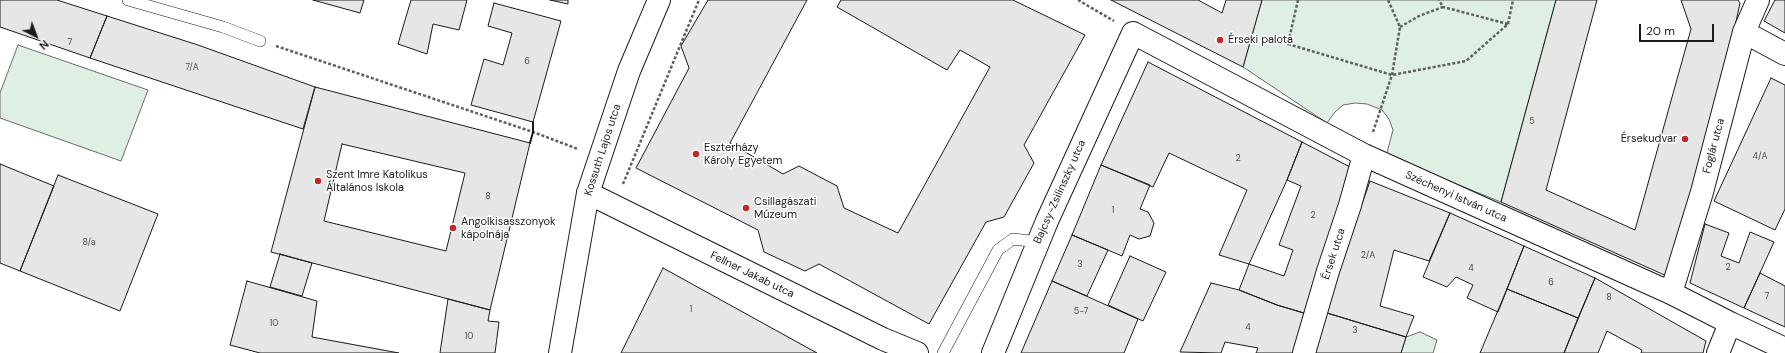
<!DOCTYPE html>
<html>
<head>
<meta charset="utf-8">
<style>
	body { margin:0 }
	#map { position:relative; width:1785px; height:353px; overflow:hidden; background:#fff; font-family:"DM Sans",sans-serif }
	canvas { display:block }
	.north { position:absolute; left:16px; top:16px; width:40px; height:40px; -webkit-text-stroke:3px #fff; paint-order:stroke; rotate:138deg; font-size:11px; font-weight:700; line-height:16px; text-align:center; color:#1a1a1a }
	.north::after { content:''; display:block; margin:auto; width:14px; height:18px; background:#1a1a1a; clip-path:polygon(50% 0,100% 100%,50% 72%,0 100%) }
	.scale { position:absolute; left:1639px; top:24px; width:75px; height:18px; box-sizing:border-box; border:2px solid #1a1a1a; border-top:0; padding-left:5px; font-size:12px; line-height:14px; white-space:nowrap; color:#1a1a1a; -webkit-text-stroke:3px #fff; paint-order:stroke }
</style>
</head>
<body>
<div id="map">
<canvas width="1785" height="353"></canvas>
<div class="north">N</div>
<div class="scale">20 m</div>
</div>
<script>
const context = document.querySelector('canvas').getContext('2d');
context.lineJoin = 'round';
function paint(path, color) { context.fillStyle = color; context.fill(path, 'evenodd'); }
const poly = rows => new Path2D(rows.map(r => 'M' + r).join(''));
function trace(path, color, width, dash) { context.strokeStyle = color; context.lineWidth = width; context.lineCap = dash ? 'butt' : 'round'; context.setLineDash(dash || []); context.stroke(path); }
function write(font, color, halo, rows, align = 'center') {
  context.font = font + ' "DM Sans",sans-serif'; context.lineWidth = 3; context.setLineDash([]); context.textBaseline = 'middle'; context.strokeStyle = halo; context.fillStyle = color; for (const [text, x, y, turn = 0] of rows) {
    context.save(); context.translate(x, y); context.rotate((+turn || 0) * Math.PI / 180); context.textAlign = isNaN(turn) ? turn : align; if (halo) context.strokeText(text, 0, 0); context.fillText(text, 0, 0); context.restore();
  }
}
const green = poly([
	[1262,0,1556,0,1501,202,1386,156,1393,130,1389,119,1382,110,1367,104,1355,103,1343,105,1335,112,1327,123,1243,67,1262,0],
	[18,45,148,90,121,161,0,118,0,93,18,45],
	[1420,332,1437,340,1433,353,1401,353,1406,337,1420,332]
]);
paint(green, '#e0efe3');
trace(green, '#6a6a6a', 1);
const building = poly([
	[0,0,57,0,107,16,90,58,0,27,0,0],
	[313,0,364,0,360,13,313,0],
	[411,0,467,0,459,30,433,24,427,54,398,44,411,0],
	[550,0,568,0,568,4,550,0],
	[708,0,807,0,730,143,783,174,799,166,837,186,844,208,898,233,990,67,960,50,947,70,837,7,841,0,1013,0,1085,35,1024,145,1034,163,1004,217,986,222,929,324,819,264,805,271,764,252,758,230,636,168,689,68,681,46,708,0],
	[1111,0,1198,0,1222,13,1226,0,1262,0,1243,67,1111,0],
	[1556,0,1597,0,1546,190,1635,230,1691,29,1681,0,1738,0,1740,3,1722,87,1669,277,1501,202,1556,0],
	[1775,0,1785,0,1785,33,1764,21,1775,0],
	[494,3,561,21,533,122,471,105,484,59,503,65,512,33,488,26,494,3],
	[107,16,198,45,315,87,303,129,90,58,107,16],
	[1148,62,1302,142,1287,180,1249,264,1219,255,1247,190,1169,153,1153,187,1101,165,1148,62],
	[1771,78,1785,85,1785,209,1775,230,1714,201,1771,78],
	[315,87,530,143,490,310,271,252,315,87],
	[342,144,465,173,446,251,324,221,342,144],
	[1302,142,1350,167,1307,314,1277,305,1239,290,1249,264,1284,276,1293,250,1279,245,1301,186,1287,180,1302,142],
	[0,164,54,186,20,271,0,263,0,164],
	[1101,165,1150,185,1140,209,1148,212,1154,223,1150,236,1139,239,1130,235,1122,256,1072,235,1101,165],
	[58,175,158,214,120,311,20,271,58,175],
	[1370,181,1450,213,1429,261,1394,250,1380,306,1414,316,1406,337,1327,313,1342,261,1370,181],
	[1450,213,1524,246,1498,312,1467,298,1473,285,1456,277,1447,287,1423,277,1450,213],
	[1705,224,1729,233,1721,256,1739,263,1750,232,1774,242,1744,308,1690,283,1705,224],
	[1072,235,1108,250,1087,296,1052,281,1072,235],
	[1524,246,1595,278,1578,318,1507,289,1524,246],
	[280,254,312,263,302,296,270,287,280,254],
	[1130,256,1166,272,1143,321,1108,305,1130,256],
	[663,268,817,353,621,353,663,268],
	[1760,273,1785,286,1785,327,1744,308,1760,273],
	[1595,278,1706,341,1703,353,1641,353,1642,350,1607,331,1598,353,1564,353,1595,278],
	[247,281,317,301,312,337,399,353,260,353,230,345,247,281],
	[1052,281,1138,319,1124,353,1021,353,1052,281],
	[1211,283,1239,290,1277,305,1307,314,1299,353,1256,353,1258,348,1225,342,1221,353,1180,352,1211,283],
	[1507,289,1578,318,1564,353,1480,353,1507,289],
	[448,299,490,310,488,321,499,322,495,353,440,353,448,299],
	[1327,313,1406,337,1401,353,1315,353,1327,313]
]);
paint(building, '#e6e6e6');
trace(building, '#1a1a1a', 1);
const lane = poly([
	[128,0,223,27,260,41],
	[943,353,998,250,1013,239,1039,242]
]);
const street = poly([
	[1744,32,1785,54],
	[588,193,883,339,917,353],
	[1671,293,1702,192,1744,32,1758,0],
	[993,353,1047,221,1133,33,1364,155,1671,293,1730,323,1785,349],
	[1304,353,1328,271,1350,205,1364,155],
	[1718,353,1730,323]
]);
const secondary = poly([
	[560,353,588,193,629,71,659,0]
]);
trace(lane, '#1a1a1a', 12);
trace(street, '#1a1a1a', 24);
trace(secondary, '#1a1a1a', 24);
trace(poly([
	[1078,0,1114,21],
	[1298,0,1288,44,1392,75,1466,61,1508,24,1443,7],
	[1508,24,1513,0],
	[1400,27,1419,16,1443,7,1439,0],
	[276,46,533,132,578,149],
	[1373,132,1392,75,1400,27,1388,0],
	[623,184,699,0]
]), '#5f5f5f', 2.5, [3, 2]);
trace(lane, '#fff', 11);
trace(street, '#fff', 22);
trace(secondary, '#fff', 22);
trace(poly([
	[530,143,533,132,533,122]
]), '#1a1a1a', 2);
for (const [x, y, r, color] of [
	[1220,40,4,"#c62828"],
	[1685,139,4,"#c62828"],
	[696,154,4,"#c62828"],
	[318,181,4,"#c62828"],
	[746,208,4,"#c62828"],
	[453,228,4,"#c62828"]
]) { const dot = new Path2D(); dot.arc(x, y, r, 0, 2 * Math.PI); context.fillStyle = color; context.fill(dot); trace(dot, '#fff', 1.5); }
write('9px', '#4d4d4d', null, [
	["7",70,43],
	["6",527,62],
	["7/A",192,68],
	["5",1532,122],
	["4/A",1760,157],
	["2",1238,159],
	["8",488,197],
	["1",1113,211],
	["2",1313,216],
	["8/a",89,243],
	["2/A",1368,256],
	["3",1080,265],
	["2",1728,268],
	["4",1471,269],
	["6",1551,283],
	["7",1767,297],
	["8",1609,298],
	["1",691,310],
	["5-7",1081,312],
	["10",274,324],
	["4",1248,328],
	["3",1355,331],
	["10",469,337]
]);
write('11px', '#1a1a1a', '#fff', [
	["Érseki palota",1228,40],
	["Érsekudvar",1677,139,"right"],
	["Eszterházy",704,148],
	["Károly Egyetem",704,161],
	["Szent Imre Katolikus",326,175],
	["Általános Iskola",326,188],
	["Csillagászati",754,202],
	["Múzeum",754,215],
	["Angolkisasszonyok",461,222],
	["kápolnája",461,235]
], 'left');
write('11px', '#1a1a1a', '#fff', [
	["Foglár utca",1714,146,-75],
	["Kossuth Lajos utca",603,150,-72],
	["Bajcsy-Zsilinszky utca",1060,192,-66],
	["Széchenyi István utca",1456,197,24],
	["Érsek utca",1334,254,-72],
	["Fellner Jakab utca",752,275,26]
]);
</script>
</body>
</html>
